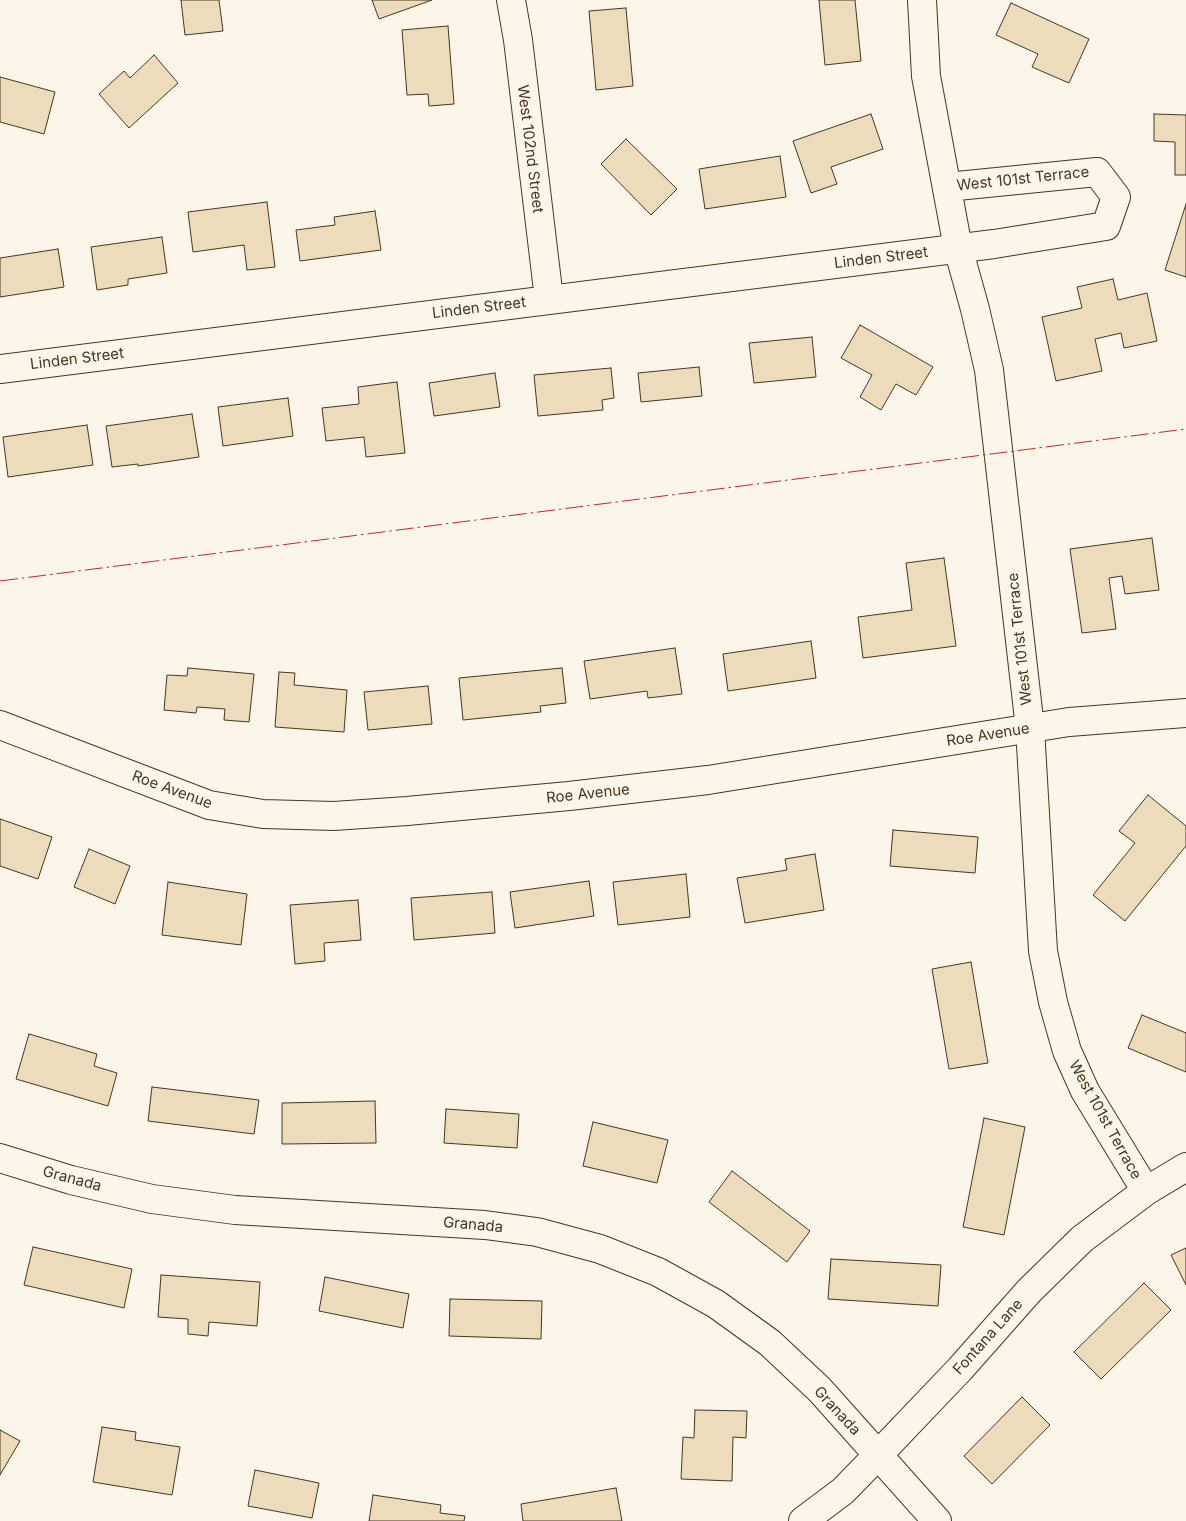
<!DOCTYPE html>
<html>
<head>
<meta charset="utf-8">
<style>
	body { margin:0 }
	canvas { display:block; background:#fbf6e9 }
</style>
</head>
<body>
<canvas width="1186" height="1521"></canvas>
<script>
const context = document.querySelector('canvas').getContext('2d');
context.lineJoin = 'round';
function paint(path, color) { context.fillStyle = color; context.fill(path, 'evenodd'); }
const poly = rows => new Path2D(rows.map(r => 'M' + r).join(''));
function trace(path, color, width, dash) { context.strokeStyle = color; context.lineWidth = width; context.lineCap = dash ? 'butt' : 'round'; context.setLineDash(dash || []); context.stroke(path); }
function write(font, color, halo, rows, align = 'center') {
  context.font = font + ' Inter,sans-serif'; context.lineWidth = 4; context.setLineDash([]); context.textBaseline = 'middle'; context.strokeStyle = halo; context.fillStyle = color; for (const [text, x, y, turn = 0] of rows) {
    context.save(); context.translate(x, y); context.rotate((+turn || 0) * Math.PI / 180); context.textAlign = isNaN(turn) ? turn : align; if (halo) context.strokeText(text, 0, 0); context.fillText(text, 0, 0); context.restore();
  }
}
const building = poly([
	[181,0,219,0,223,31,185,35,181,0],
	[372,0,432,0,379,19,372,0],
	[819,0,855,0,861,61,825,65,819,0],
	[1011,3,1089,39,1069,83,1032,67,1038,54,996,35,1011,3],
	[626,8,633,86,596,90,589,11,626,8],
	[448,26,454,104,429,106,428,94,407,95,402,30,448,26],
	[154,55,178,83,129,128,99,94,124,71,130,78,154,55],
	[0,77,55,92,44,134,0,122,0,77],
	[871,114,883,149,831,167,837,184,811,193,793,141,871,114],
	[1154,114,1186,115,1186,175,1175,175,1175,142,1154,141,1154,114],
	[626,139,677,189,651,215,601,164,626,139],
	[780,156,786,197,705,209,699,169,780,156],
	[267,202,275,267,247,270,244,245,193,252,188,212,267,202],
	[1186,204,1186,277,1165,270,1186,204],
	[375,211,381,250,300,261,296,230,335,225,334,217,375,211],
	[162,237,167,273,128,279,128,285,97,290,91,247,162,237],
	[58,249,64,287,0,297,0,258,58,249],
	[1113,279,1118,300,1147,293,1157,341,1124,348,1121,333,1095,339,1102,371,1056,381,1042,317,1082,308,1077,287,1113,279],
	[860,325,933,367,916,395,896,384,881,410,860,397,872,375,841,358,860,325],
	[812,337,816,377,754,383,749,343,812,337],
	[699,367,702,396,641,402,638,373,699,367],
	[611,368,614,398,602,400,603,410,538,416,534,375,611,368],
	[495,373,500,407,434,416,429,383,495,373],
	[397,382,405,453,366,457,364,437,326,441,322,408,359,404,358,387,397,382],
	[288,398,293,436,223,446,218,407,288,398],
	[192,414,199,457,138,466,138,464,112,467,106,426,192,414],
	[87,425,93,465,8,477,3,437,87,425],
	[1152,538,1159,590,1125,594,1122,576,1109,578,1116,629,1082,633,1070,549,1152,538],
	[944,558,956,646,863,658,858,617,912,610,906,563,944,558],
	[811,641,816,678,728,691,723,654,811,641],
	[675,648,682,694,648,698,647,691,590,699,584,661,675,648],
	[188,668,254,674,249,722,224,720,225,709,197,707,196,713,164,710,167,675,187,676,188,668],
	[562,668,566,703,540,706,541,712,463,720,459,678,562,668],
	[279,672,295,673,294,685,347,690,344,732,275,727,279,672],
	[428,686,432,724,368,730,364,692,428,686],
	[1148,795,1186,826,1186,846,1125,921,1093,895,1135,843,1119,831,1148,795],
	[0,819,52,837,38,879,0,866,0,819],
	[893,830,978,837,975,873,890,866,893,830],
	[89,849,130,866,115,904,74,887,89,849],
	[815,854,824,910,745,923,737,878,787,870,785,859,815,854],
	[686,874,690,917,618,925,613,882,686,874],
	[589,881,594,916,515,928,510,892,589,881],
	[168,882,247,894,241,945,162,935,168,882],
	[492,892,495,933,414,940,411,898,492,892],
	[358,900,361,940,324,943,325,961,295,964,290,905,358,900],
	[971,962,988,1063,949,1069,932,969,971,962],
	[1142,1015,1186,1033,1186,1072,1128,1048,1142,1015],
	[29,1034,97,1054,94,1066,117,1073,108,1106,16,1079,29,1034],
	[152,1087,259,1100,254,1134,148,1121,152,1087],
	[375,1101,376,1143,282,1144,282,1103,375,1101],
	[446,1109,519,1114,517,1148,444,1143,446,1109],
	[984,1118,1025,1127,1004,1235,963,1227,984,1118],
	[593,1122,668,1140,657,1183,583,1166,593,1122],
	[732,1171,810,1231,787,1262,709,1202,732,1171],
	[33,1247,132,1269,124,1308,24,1285,33,1247],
	[1186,1248,1186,1285,1171,1255,1186,1248],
	[831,1259,941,1265,938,1306,828,1299,831,1259],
	[161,1275,260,1282,257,1326,209,1322,208,1336,188,1334,188,1319,158,1317,161,1275],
	[325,1277,409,1294,403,1328,319,1311,325,1277],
	[1144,1283,1171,1310,1101,1379,1074,1352,1144,1283],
	[450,1299,542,1301,541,1339,449,1336,450,1299],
	[1022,1397,1050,1425,992,1484,964,1456,1022,1397],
	[695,1410,747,1411,746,1438,733,1437,732,1481,681,1479,683,1437,694,1438,695,1410],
	[102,1427,136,1432,135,1440,180,1447,172,1495,93,1482,102,1427],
	[0,1430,20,1441,0,1475,0,1430],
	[255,1470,319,1483,312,1518,248,1506,255,1470],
	[616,1488,622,1521,523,1521,521,1504,616,1488],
	[373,1495,441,1505,440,1513,465,1516,464,1521,369,1521,373,1495]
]);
paint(building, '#ecdcbc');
trace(building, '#4a3520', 1);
const minor = poly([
	[511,0,518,40,549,299],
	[922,0,926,76,958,248,975,309,989,370,1030,728,1043,951,1053,1002,1067,1051,1085,1091,1146,1191],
	[0,369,994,244,1106,226,1116,197,1097,172,947,187],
	[0,1158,71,1180,152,1199,235,1210,485,1225,537,1232,600,1249,658,1272,716,1304,770,1343,820,1390,937,1521],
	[803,1521,843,1491,878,1455,960,1369,1029,1291,1082,1239,1146,1191,1186,1167]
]);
const major = poly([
	[0,725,209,805,263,814,334,816,407,811,569,796,708,780,1069,722,1186,713]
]);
trace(minor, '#4a3520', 30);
trace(major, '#4a3520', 30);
trace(minor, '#fbf6e9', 28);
trace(major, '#fbf6e9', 28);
trace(poly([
	[0,581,1186,429]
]), '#c62828', 1, [18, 4, 2.5, 4]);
write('15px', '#4a3520', '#fbf6e9', [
	["West 102nd Street",530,149,83],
	["West 101st Terrace",1023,179,-6],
	["Linden Street",881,258,-7],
	["Linden Street",479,308,-7],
	["Linden Street",77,359,-7],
	["West 101st Terrace",1020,639,-96],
	["Roe Avenue",988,735,-9],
	["Roe Avenue",172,790,20],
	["Roe Avenue",588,794,-6],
	["West 101st Terrace",1105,1120,61],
	["Granada",72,1179,15],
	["Granada",473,1225,5],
	["Fontana Lane",988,1337,-48],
	["Granada",837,1411,47]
]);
</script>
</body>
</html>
